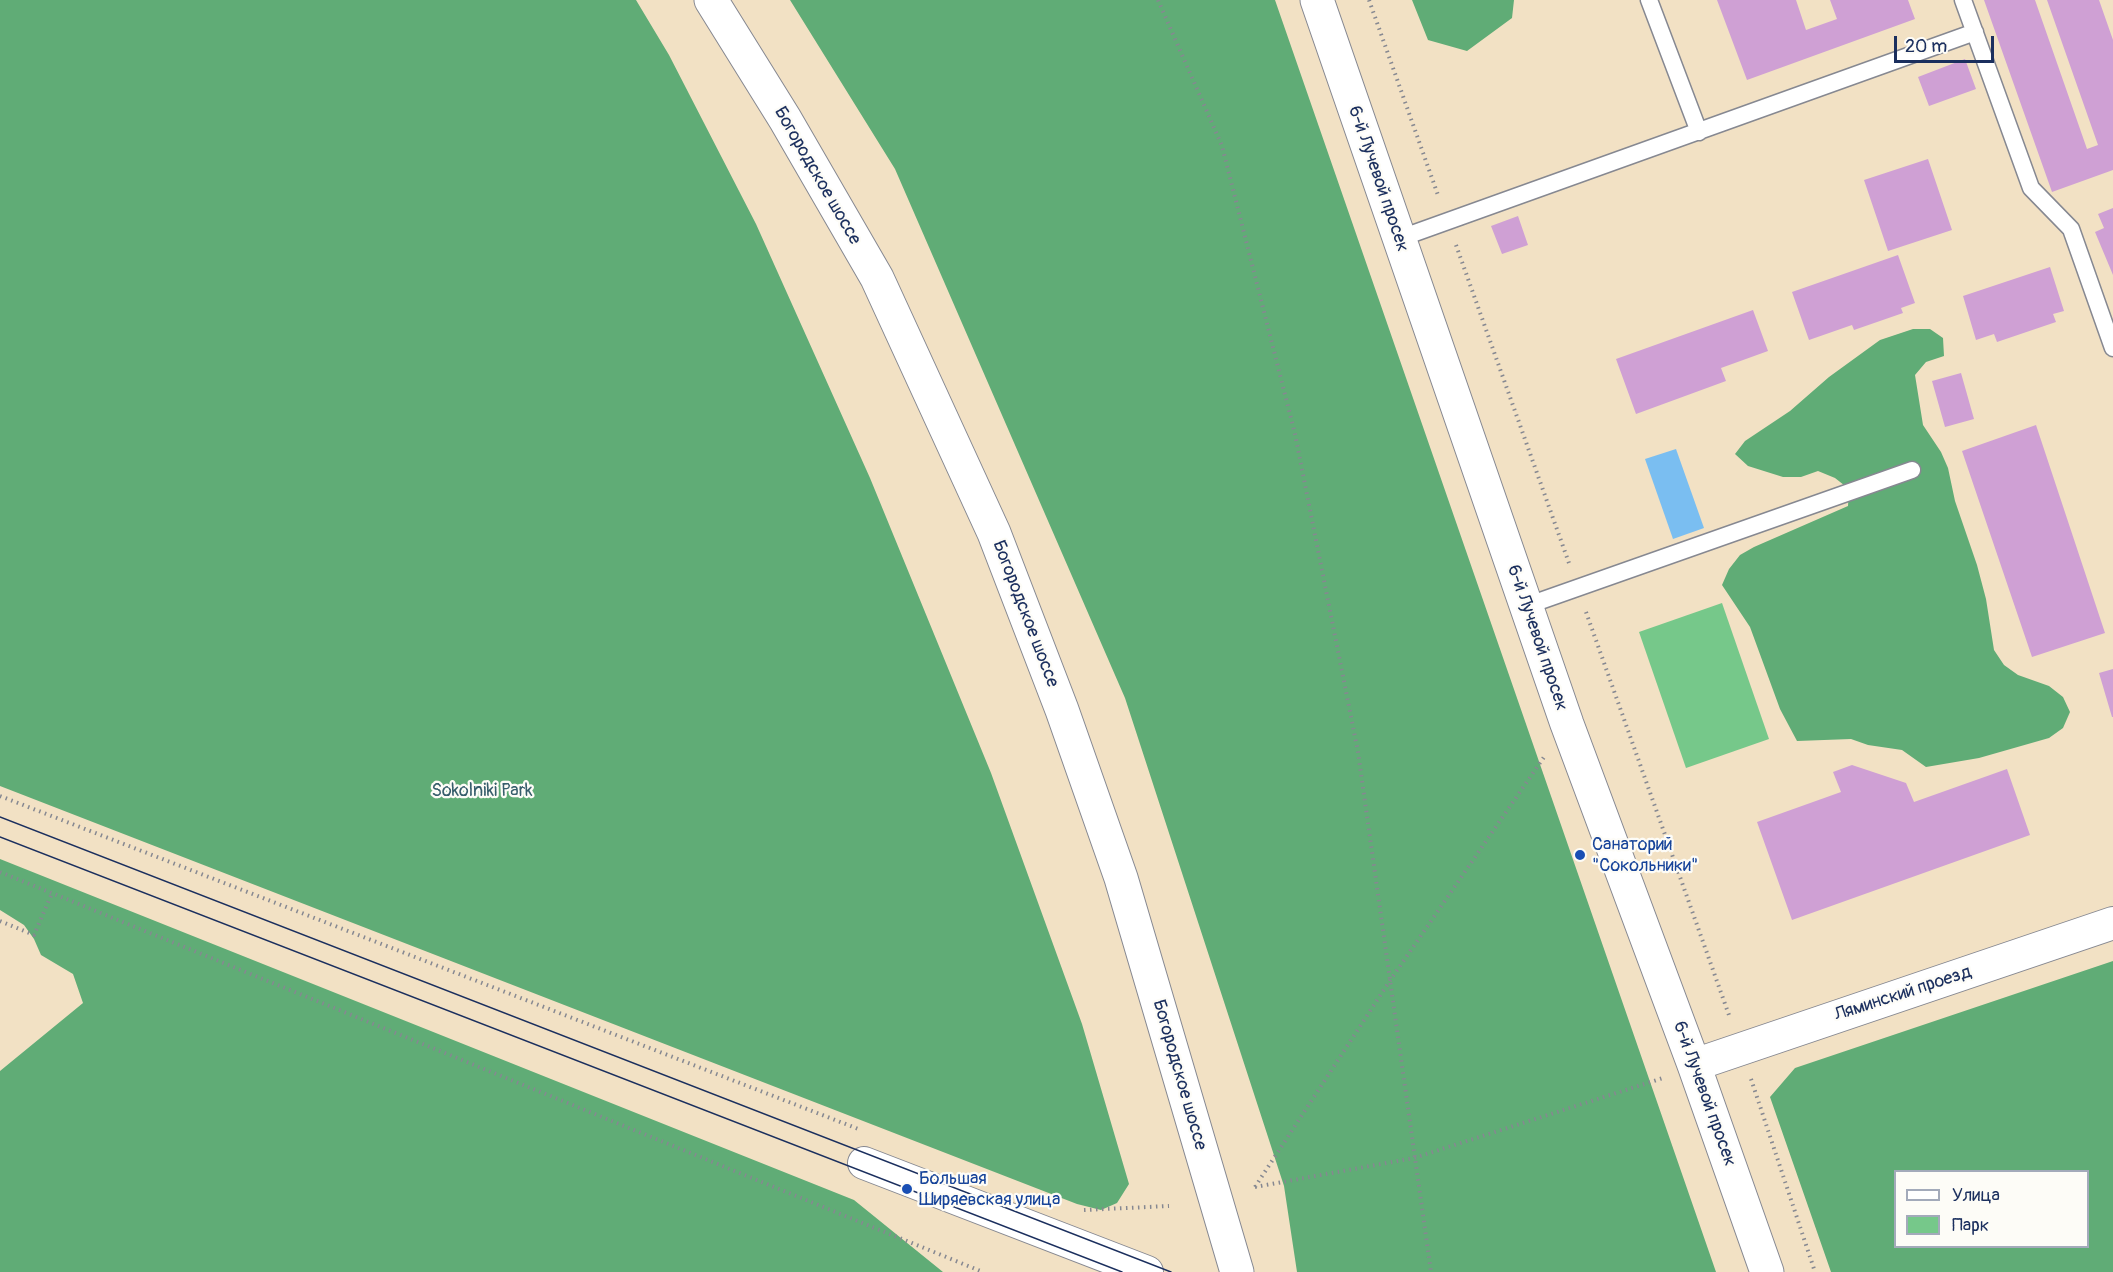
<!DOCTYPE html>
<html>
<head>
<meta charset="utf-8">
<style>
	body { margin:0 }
	#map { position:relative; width:2113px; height:1272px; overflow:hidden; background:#f2e1c4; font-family:Pangolin,sans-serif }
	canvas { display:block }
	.legend { position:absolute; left:1894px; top:1170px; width:195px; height:78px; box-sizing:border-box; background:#fdfcf7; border:2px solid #a3aaba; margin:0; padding:8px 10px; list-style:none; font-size:18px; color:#1b2f5e }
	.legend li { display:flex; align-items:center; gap:12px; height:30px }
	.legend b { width:30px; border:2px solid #a3aaba }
	.scale { position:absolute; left:1894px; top:36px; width:100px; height:27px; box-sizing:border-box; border:3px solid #1b2f5e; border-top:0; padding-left:8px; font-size:18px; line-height:21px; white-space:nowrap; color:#1b2f5e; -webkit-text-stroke:4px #fdfcf7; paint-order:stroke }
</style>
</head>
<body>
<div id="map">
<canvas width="2113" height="1272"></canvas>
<ul class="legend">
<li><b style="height:8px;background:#fff"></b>Улица</li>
<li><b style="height:16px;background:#76c88a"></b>Парк</li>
</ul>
<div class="scale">20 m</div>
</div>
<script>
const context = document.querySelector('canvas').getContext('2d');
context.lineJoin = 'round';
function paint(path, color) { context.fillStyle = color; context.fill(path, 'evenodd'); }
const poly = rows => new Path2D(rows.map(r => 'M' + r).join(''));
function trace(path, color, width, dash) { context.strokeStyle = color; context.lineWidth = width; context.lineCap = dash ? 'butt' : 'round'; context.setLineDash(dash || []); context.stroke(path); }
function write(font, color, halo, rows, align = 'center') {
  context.font = font + ' Pangolin,sans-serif'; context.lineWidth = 4.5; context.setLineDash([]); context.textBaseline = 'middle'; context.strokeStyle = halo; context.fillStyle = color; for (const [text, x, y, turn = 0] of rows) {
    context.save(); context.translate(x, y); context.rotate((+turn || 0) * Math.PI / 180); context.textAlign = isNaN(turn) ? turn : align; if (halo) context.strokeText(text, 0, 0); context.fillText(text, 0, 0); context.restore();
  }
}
paint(poly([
	[1722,603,1769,739,1686,768,1639,632]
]), '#76c88a');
paint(poly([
	[0,0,636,0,669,55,756,224,870,478,991,773,1082,1024,1129,1184,1117,1203,1101,1210,1077,1204,0,786],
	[790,0,1275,0,1716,1272,1297,1272,1284,1186,1125,698,895,169],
	[1412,0,1514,0,1512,18,1467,51,1428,40],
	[1913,329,1930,329,1943,338,1944,356,1926,362,1915,375,1923,425,1941,452,1948,468,1955,501,1977,565,1986,599,1994,650,2004,665,2018,675,2049,686,2063,697,2070,712,2063,728,2049,738,1979,758,1926,767,1902,750,1868,745,1851,739,1797,741,1780,709,1750,627,1722,585,1729,569,1740,555,1754,547,1848,506,1849,489,1835,478,1818,471,1801,477,1783,477,1748,466,1735,454,1745,441,1790,411,1829,377,1880,340],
	[0,859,854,1200,943,1272,0,1272,0,1071,83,1003,73,974,41,955,34,939,24,925,0,910],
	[2113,961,2113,1272,1831,1272,1770,1097,1795,1068],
	[1896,1172,2088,1172,2088,1246,1896,1246]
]), '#60ac76');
paint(poly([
	[1676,449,1704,528,1673,539,1645,459]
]), '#7abef1');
paint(poly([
	[1717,0,1796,0,1806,30,1837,19,1830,0,1908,0,1915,19,1747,80],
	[1984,0,2035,0,2087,149,2098,145,2047,0,2099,0,2113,40,2113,170,2052,192],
	[1965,59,1976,89,1929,106,1918,77],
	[1928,159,1952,230,1888,251,1864,180],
	[2113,208,2113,275,2095,232,2104,228,2098,214],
	[1518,216,1528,245,1502,254,1491,226],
	[1898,255,1915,303,1901,308,1903,313,1854,330,1852,325,1809,340,1792,292],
	[2050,267,2064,311,2053,314,2056,322,1997,342,1994,334,1976,340,1963,296],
	[1753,310,1768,351,1721,368,1726,381,1636,414,1616,359],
	[1961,373,1974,419,1945,427,1932,381],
	[2036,425,2105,633,2032,657,1962,451],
	[2113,669,2113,717,2112,717,2099,673],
	[1852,765,1906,783,1914,802,2007,769,2030,835,1792,920,1757,822,1841,792,1833,772]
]), '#cfa0d4');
const service = poly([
	[1649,0,1699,132],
	[1963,0,2031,188,2071,229,2113,348],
	[1398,239,1975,32],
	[1526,606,1912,470]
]);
const minor = poly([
	[1694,1065,2113,923],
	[864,1163,1147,1272]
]);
const tertiary = poly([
	[1317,0,1567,724,1694,1065,1767,1272]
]);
const secondary = poly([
	[711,0,785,119,877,278,994,533,1062,710,1121,878,1237,1272]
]);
trace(service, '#868891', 19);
trace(minor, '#868891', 34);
trace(tertiary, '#868891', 35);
trace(secondary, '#868891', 35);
trace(poly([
	[1158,0,1222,146,1295,434,1358,752,1431,1272],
	[1369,0,1439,198],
	[1456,245,1570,566],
	[1586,612,1730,1018],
	[0,796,861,1130],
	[0,872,983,1272],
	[0,921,34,935,52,893],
	[1751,1079,1815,1272],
	[1255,1187,1389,982,1544,757],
	[1255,1187,1414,1158,1663,1078],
	[1084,1210,1169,1206]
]), '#868891', 4, [1.5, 4.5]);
trace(service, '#fff', 16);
trace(minor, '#fff', 32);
trace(tertiary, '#fff', 33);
trace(secondary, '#fff', 33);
trace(poly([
	[0,817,1171,1272],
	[0,837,1122,1272]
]), '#1b2f5e', 1.5);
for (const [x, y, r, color] of [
	[1580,855,6,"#1a4fb4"],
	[907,1189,6,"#1a4fb4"]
]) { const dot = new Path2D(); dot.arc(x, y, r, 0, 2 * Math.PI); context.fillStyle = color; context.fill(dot); trace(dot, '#fdfcf7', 2); }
write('18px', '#1b2f5e', '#fdfcf7', [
	["Богородское шоссе",817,176,60],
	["6-й Лучевой просек",1378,179,71],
	["Богородское шоссе",1025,614,69],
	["6-й Лучевой просек",1537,638,71],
	["Ляминский проезд",1903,994,-18],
	["Богородское шоссе",1179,1075,74],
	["6-й Лучевой просек",1704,1094,70]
]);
write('18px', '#365d6b', '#fdfcf7', [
	["Sokolniki Park",482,791]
]);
write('18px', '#164399', '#fdfcf7', [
	["Санаторий",1592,845],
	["\"Сокольники\"",1592,866],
	["Большая",919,1179],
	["Ширяевская улица",919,1200]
], 'left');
</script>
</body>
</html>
